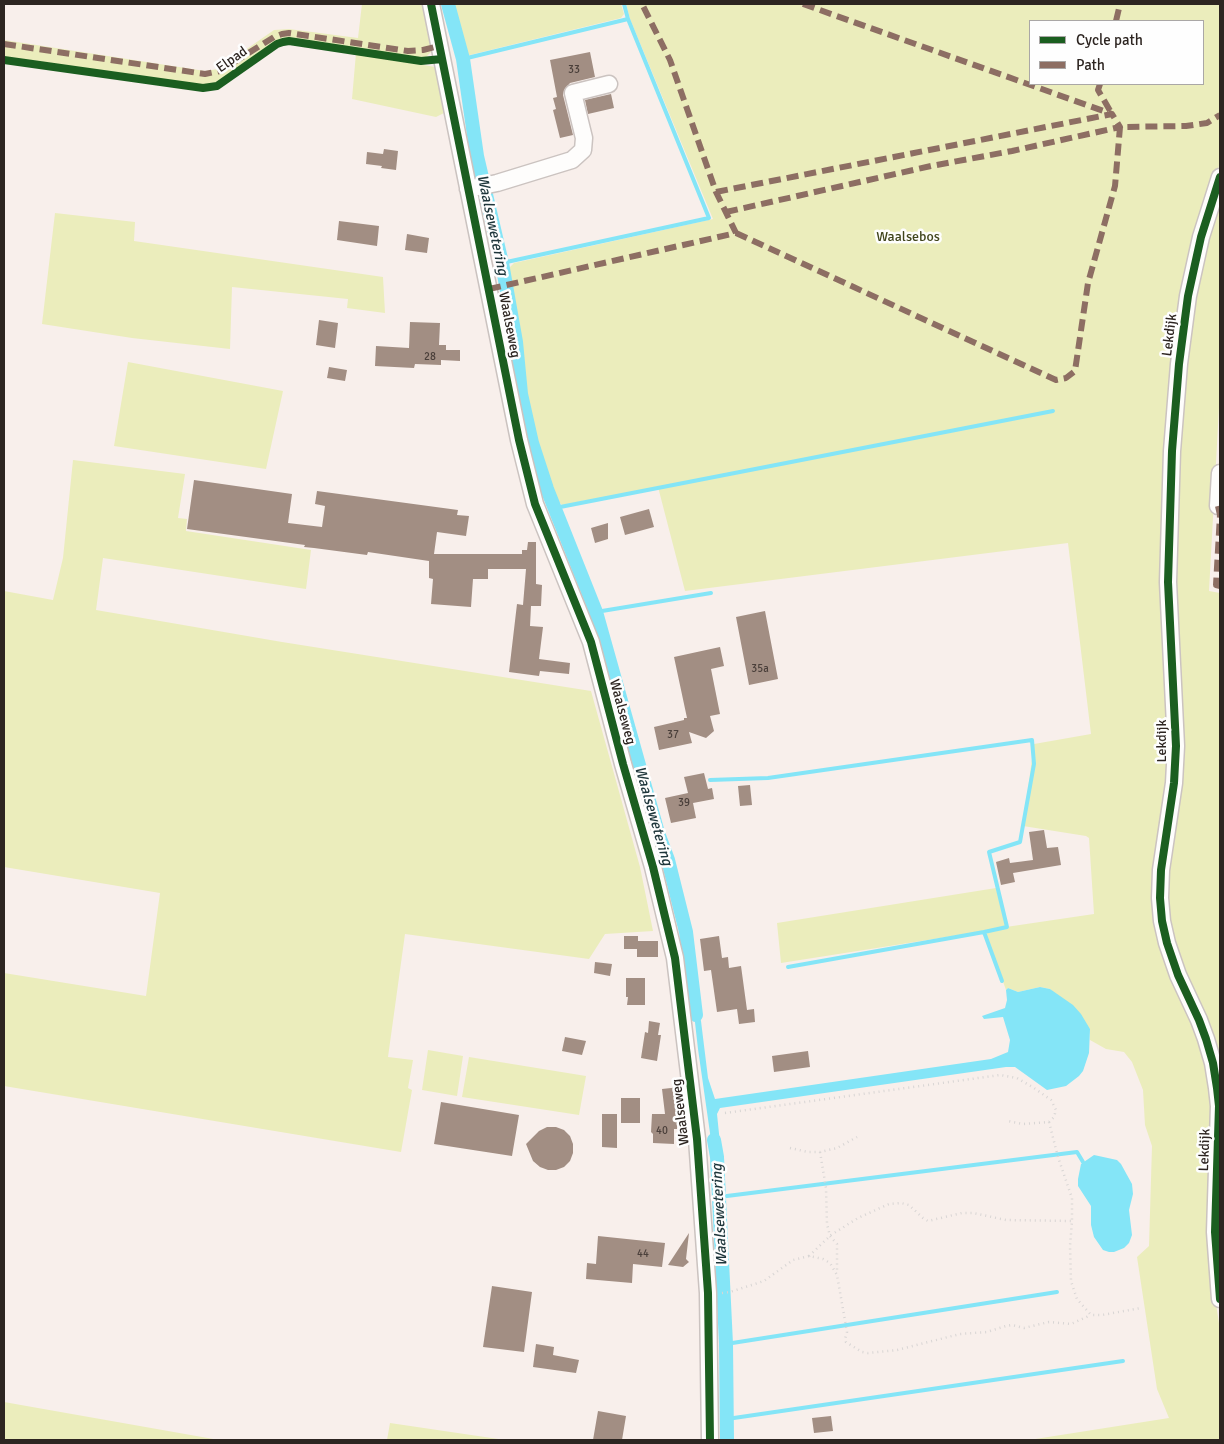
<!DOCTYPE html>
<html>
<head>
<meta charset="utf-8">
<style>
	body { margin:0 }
	#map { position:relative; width:1224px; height:1444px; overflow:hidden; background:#f8efeb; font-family:Signika,sans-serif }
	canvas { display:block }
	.frame { position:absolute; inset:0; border:5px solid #2d2521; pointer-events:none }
	.legend { position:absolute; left:1029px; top:20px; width:175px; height:65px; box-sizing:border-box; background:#fefefe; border:1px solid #aaa7a6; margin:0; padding:6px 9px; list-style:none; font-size:15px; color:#2d2521 }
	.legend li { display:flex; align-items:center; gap:10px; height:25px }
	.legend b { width:25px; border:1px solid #aaa7a6 }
</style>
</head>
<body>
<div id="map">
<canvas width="1224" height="1444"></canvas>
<div class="frame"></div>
<ul class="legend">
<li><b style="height:6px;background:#1b5e20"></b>Cycle path</li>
<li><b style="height:6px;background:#8d6e63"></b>Path</li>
</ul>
</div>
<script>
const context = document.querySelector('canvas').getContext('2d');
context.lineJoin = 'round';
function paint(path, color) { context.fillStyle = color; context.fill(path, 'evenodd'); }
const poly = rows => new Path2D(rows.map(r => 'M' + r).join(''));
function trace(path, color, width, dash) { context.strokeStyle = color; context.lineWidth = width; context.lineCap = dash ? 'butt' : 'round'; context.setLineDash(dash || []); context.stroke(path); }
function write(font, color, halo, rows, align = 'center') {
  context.font = font + ' Signika,sans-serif'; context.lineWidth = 5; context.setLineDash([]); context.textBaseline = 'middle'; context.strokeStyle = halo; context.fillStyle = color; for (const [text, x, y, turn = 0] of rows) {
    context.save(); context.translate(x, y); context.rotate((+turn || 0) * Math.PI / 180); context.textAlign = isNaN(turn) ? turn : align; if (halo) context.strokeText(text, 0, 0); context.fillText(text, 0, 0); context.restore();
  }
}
paint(poly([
	[362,4,425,4,433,49,431,52,426,57,421,58,289,39,283,40,276,42,216,84,203,85,4,57,4,40,205,71,218,69,274,30,289,29,358,38],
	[451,4,621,4,624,14,621,18,470,55,465,55],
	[626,4,1220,4,1220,164,1214,178,1181,295,1168,781,1156,866,1212,1087,1215,1297,1220,1330,1220,1440,1029,1440,1169,1418,1157,1389,1137,1257,1149,1246,1152,1146,1145,1125,1143,1090,1132,1062,1124,1052,1106,1049,1090,1040,1090,1029,1050,989,1040,987,1018,992,1008,988,1006,990,985,931,781,963,777,923,996,888,1006,927,1094,914,1089,838,1086,836,1023,826,1034,744,1091,734,1068,543,685,591,658,487,562,505,556,499,538,450,526,398,523,353,507,270,514,263,713,219,630,19],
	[1030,21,1203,21,1203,84,1030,84],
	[356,53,435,67,440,73,447,110,444,113,436,117,352,99],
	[1220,198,1220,389,1209,591,1220,593,1220,1075,1172,940,1166,898,1178,452,1184,365,1194,297,1207,238],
	[55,213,135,222,134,241,383,277,385,313,347,308,348,299,232,287,230,349,132,338,42,324],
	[128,362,283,391,266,469,114,446],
	[73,460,185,474,178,518,187,519,186,531,311,550,306,589,103,558,96,610,282,642,591,691,640,867,653,931,605,934,589,959,405,934,388,1057,413,1060,408,1088,412,1090,401,1152,4,1086,4,973,146,996,160,893,4,867,4,591,53,600,63,558],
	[428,1050,463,1056,457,1096,422,1090],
	[469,1057,586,1076,579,1115,462,1097],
	[4,1402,219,1440,4,1440],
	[390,1423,505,1440,387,1440]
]), '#ebedbc');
paint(poly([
	[691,987,701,1021,708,1078,715,1099,991,1059,1008,1052,1010,1040,1003,1017,984,1019,982,1016,1005,1008,1007,1000,1006,990,1008,988,1018,992,1040,987,1050,989,1073,1005,1081,1014,1090,1029,1089,1053,1083,1071,1079,1076,1066,1086,1047,1090,1015,1067,1006,1067,720,1108,717,1114,722,1163,713,1154,698,1049],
	[1094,1155,1117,1160,1121,1164,1132,1184,1133,1194,1129,1210,1132,1235,1129,1243,1124,1248,1114,1252,1109,1252,1103,1250,1094,1237,1091,1225,1091,1206,1078,1186,1078,1179,1081,1164]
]), '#84e5f7');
trace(poly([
	[463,59,628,19],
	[502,263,709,218,628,19,624,4],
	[555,508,1053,411],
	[596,612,711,593],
	[710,780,768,778,1032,740,1034,764,1020,842,989,852,1007,927,984,932,1002,981],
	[788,967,984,932],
	[719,1197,1077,1152,1083,1162],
	[726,1344,1057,1292],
	[727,1419,1123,1361]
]), '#84e5f7', 4);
trace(poly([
	[448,4,463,59,477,156,502,263,516,342,521,394,532,443,547,489,596,612,658,833,668,860,686,932,696,1015],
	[714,1140,717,1157,726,1344,727,1440]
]), '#84e5f7', 14);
paint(poly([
	[590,52,595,77,570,83,564,90,563,95,573,135,560,138,553,110,556,109,553,98,557,97,550,60],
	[611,94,614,108,588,114,585,100],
	[384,149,398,151,396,170,381,168,382,166,366,164,367,152,383,154],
	[339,221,379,226,377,246,337,240],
	[407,234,429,238,427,253,405,250],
	[319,320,338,323,335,348,316,345],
	[410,322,440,323,439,345,446,345,446,350,460,350,460,361,441,360,441,365,415,364,414,368,375,366,376,346,409,348],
	[329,367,347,370,345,381,327,378],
	[194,480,292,494,288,523,322,527,325,506,315,504,317,491,458,510,457,515,469,516,466,536,437,532,434,554,522,554,522,550,527,550,528,542,536,542,536,584,542,585,541,606,531,606,530,626,543,627,539,659,570,663,569,674,540,671,539,676,509,672,517,604,523,605,526,569,488,569,488,579,473,579,471,607,431,604,433,579,429,578,429,561,368,552,367,555,314,548,304,547,305,545,187,529],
	[649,509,654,527,625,535,620,517],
	[608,523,608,539,595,543,591,528],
	[765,611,778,679,749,685,736,617],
	[720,647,724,666,711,669,720,714,710,716,714,731,706,738,689,732,692,743,659,750,654,727,684,720,684,718,687,718,674,657],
	[704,773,708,789,712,788,714,799,693,803,696,818,671,823,665,798,688,793,684,777],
	[750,785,752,805,740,806,738,786],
	[1044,830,1047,848,1058,847,1061,865,1013,873,1015,882,1001,885,996,862,1009,858,1010,863,1033,860,1029,832],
	[624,936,638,936,638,941,658,941,658,957,637,957,637,949,624,949],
	[719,936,722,958,728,957,729,968,741,966,747,1010,754,1009,755,1022,739,1024,737,1009,717,1012,711,970,704,971,700,939],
	[595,962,612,964,610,976,594,973],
	[626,978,645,978,645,1005,627,1005,628,997,626,997],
	[649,1021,660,1023,658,1035,661,1035,657,1061,641,1058,645,1032,648,1033],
	[565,1037,586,1041,582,1055,562,1051],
	[808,1051,810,1067,774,1072,772,1056],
	[680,1087,682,1104,678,1105,677,1129,674,1129,674,1144,653,1143,653,1134,651,1132,652,1114,665,1114,662,1089],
	[621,1098,640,1098,640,1123,621,1123],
	[441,1102,519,1115,512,1156,434,1144],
	[602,1114,617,1114,617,1148,602,1147],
	[547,1127,556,1127,564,1130,570,1136,573,1144,573,1153,570,1161,564,1167,556,1170,548,1170,540,1167,533,1161,526,1144,539,1131],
	[689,1233,686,1259,689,1262,683,1267,668,1265],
	[598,1236,665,1243,662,1267,633,1264,632,1283,586,1279,587,1263,596,1264],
	[492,1286,532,1292,524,1352,483,1347],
	[536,1344,554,1347,553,1355,579,1360,576,1373,533,1367],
	[598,1411,626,1416,622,1440,593,1440],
	[831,1416,833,1431,814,1433,812,1418]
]), '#a28e83');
const minor = poly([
	[431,4,519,440,535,504,591,642,623,764,653,867,675,958,697,1139,708,1293,710,1440],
	[1220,177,1201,237,1188,296,1179,364,1172,451,1168,582,1176,746,1174,783,1161,870,1160,898,1162,921,1167,943,1178,975,1199,1020,1206,1039,1213,1063,1217,1088,1219,1106,1215,1232,1220,1299],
	[468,189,497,183,572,160,583,150,584,138,573,93,609,84],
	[1220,473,1218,506,1220,506]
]);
trace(minor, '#cbc3c0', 19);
trace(poly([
	[725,1113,1000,1075,1017,1078,1034,1088,1051,1100,1056,1110,1054,1117,1049,1122,1023,1124,1008,1121],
	[1049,1122,1058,1157,1072,1198,1072,1221,1070,1246,1071,1281,1077,1299,1091,1315,1102,1315,1141,1308],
	[790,1148,808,1152,820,1152,837,1148,857,1137],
	[820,1152,826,1188,827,1224,830,1236,837,1244,837,1273],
	[809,1256,831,1235,858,1218,889,1204,901,1203,909,1205,923,1218,928,1221,962,1213,973,1213,1006,1220,1072,1221],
	[722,1293,730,1292,764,1281,793,1260,809,1256,823,1259,830,1263,837,1275,847,1332,845,1339,846,1342,862,1352,868,1353,897,1350,960,1334,987,1332,1006,1326,1012,1325,1024,1328,1049,1322,1071,1324,1091,1315]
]), '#d8d5d4', 2.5, [1, 4]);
trace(minor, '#fefdfc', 16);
trace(poly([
	[803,4,1112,114],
	[1116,21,1120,4],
	[4,44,205,74,220,71,274,37,282,34,289,33,408,51,423,50,439,46],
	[1100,84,1098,90,1112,114],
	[716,192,1112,114,1120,127,1012,151,931,166,726,212],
	[736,233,1056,380,1066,378,1075,371,1088,283,1115,186,1120,127,1186,126,1207,123,1220,115],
	[489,289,736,233,716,192,670,60,642,4],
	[1218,506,1220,515,1216,585,1220,586]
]), '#8d6e63', 6, [12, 6]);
trace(poly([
	[431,4,519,440,535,504,591,642,623,764,653,867,675,958,697,1139,708,1293,710,1440],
	[4,60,203,88,217,86,277,44,283,42,289,41,421,61,442,59],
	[1220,177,1201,237,1188,296,1179,364,1172,451,1168,582,1176,746,1174,783,1161,870,1160,898,1162,921,1167,943,1178,975,1199,1020,1206,1039,1213,1063,1217,1088,1219,1106,1215,1232,1220,1299]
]), '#1b5e20', 8);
write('11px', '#4a3f3a', null, [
	["33",574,70],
	["28",430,357],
	["35a",760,669],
	["37",673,735],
	["39",684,803],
	["40",662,1131],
	["44",643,1254]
]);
write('14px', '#2d2521', '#fefefe', [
	["Elpad",232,60,-35],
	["Waalseweg",509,325,79],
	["Lekdijk",1170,335,-83],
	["Waalseweg",622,712,75],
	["Lekdijk",1162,741,-90],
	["Waalseweg",681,1112,-97],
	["Lekdijk",1205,1150,-88]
]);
write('14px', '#40451c', '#fefefe', [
	["Waalsebos",908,237]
]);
write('italic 15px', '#1e363b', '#fefefe', [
	["Waalsewetering",492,225,78],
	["Waalsewetering",653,816,74],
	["Waalsewetering",720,1215,-93]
]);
</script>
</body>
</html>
